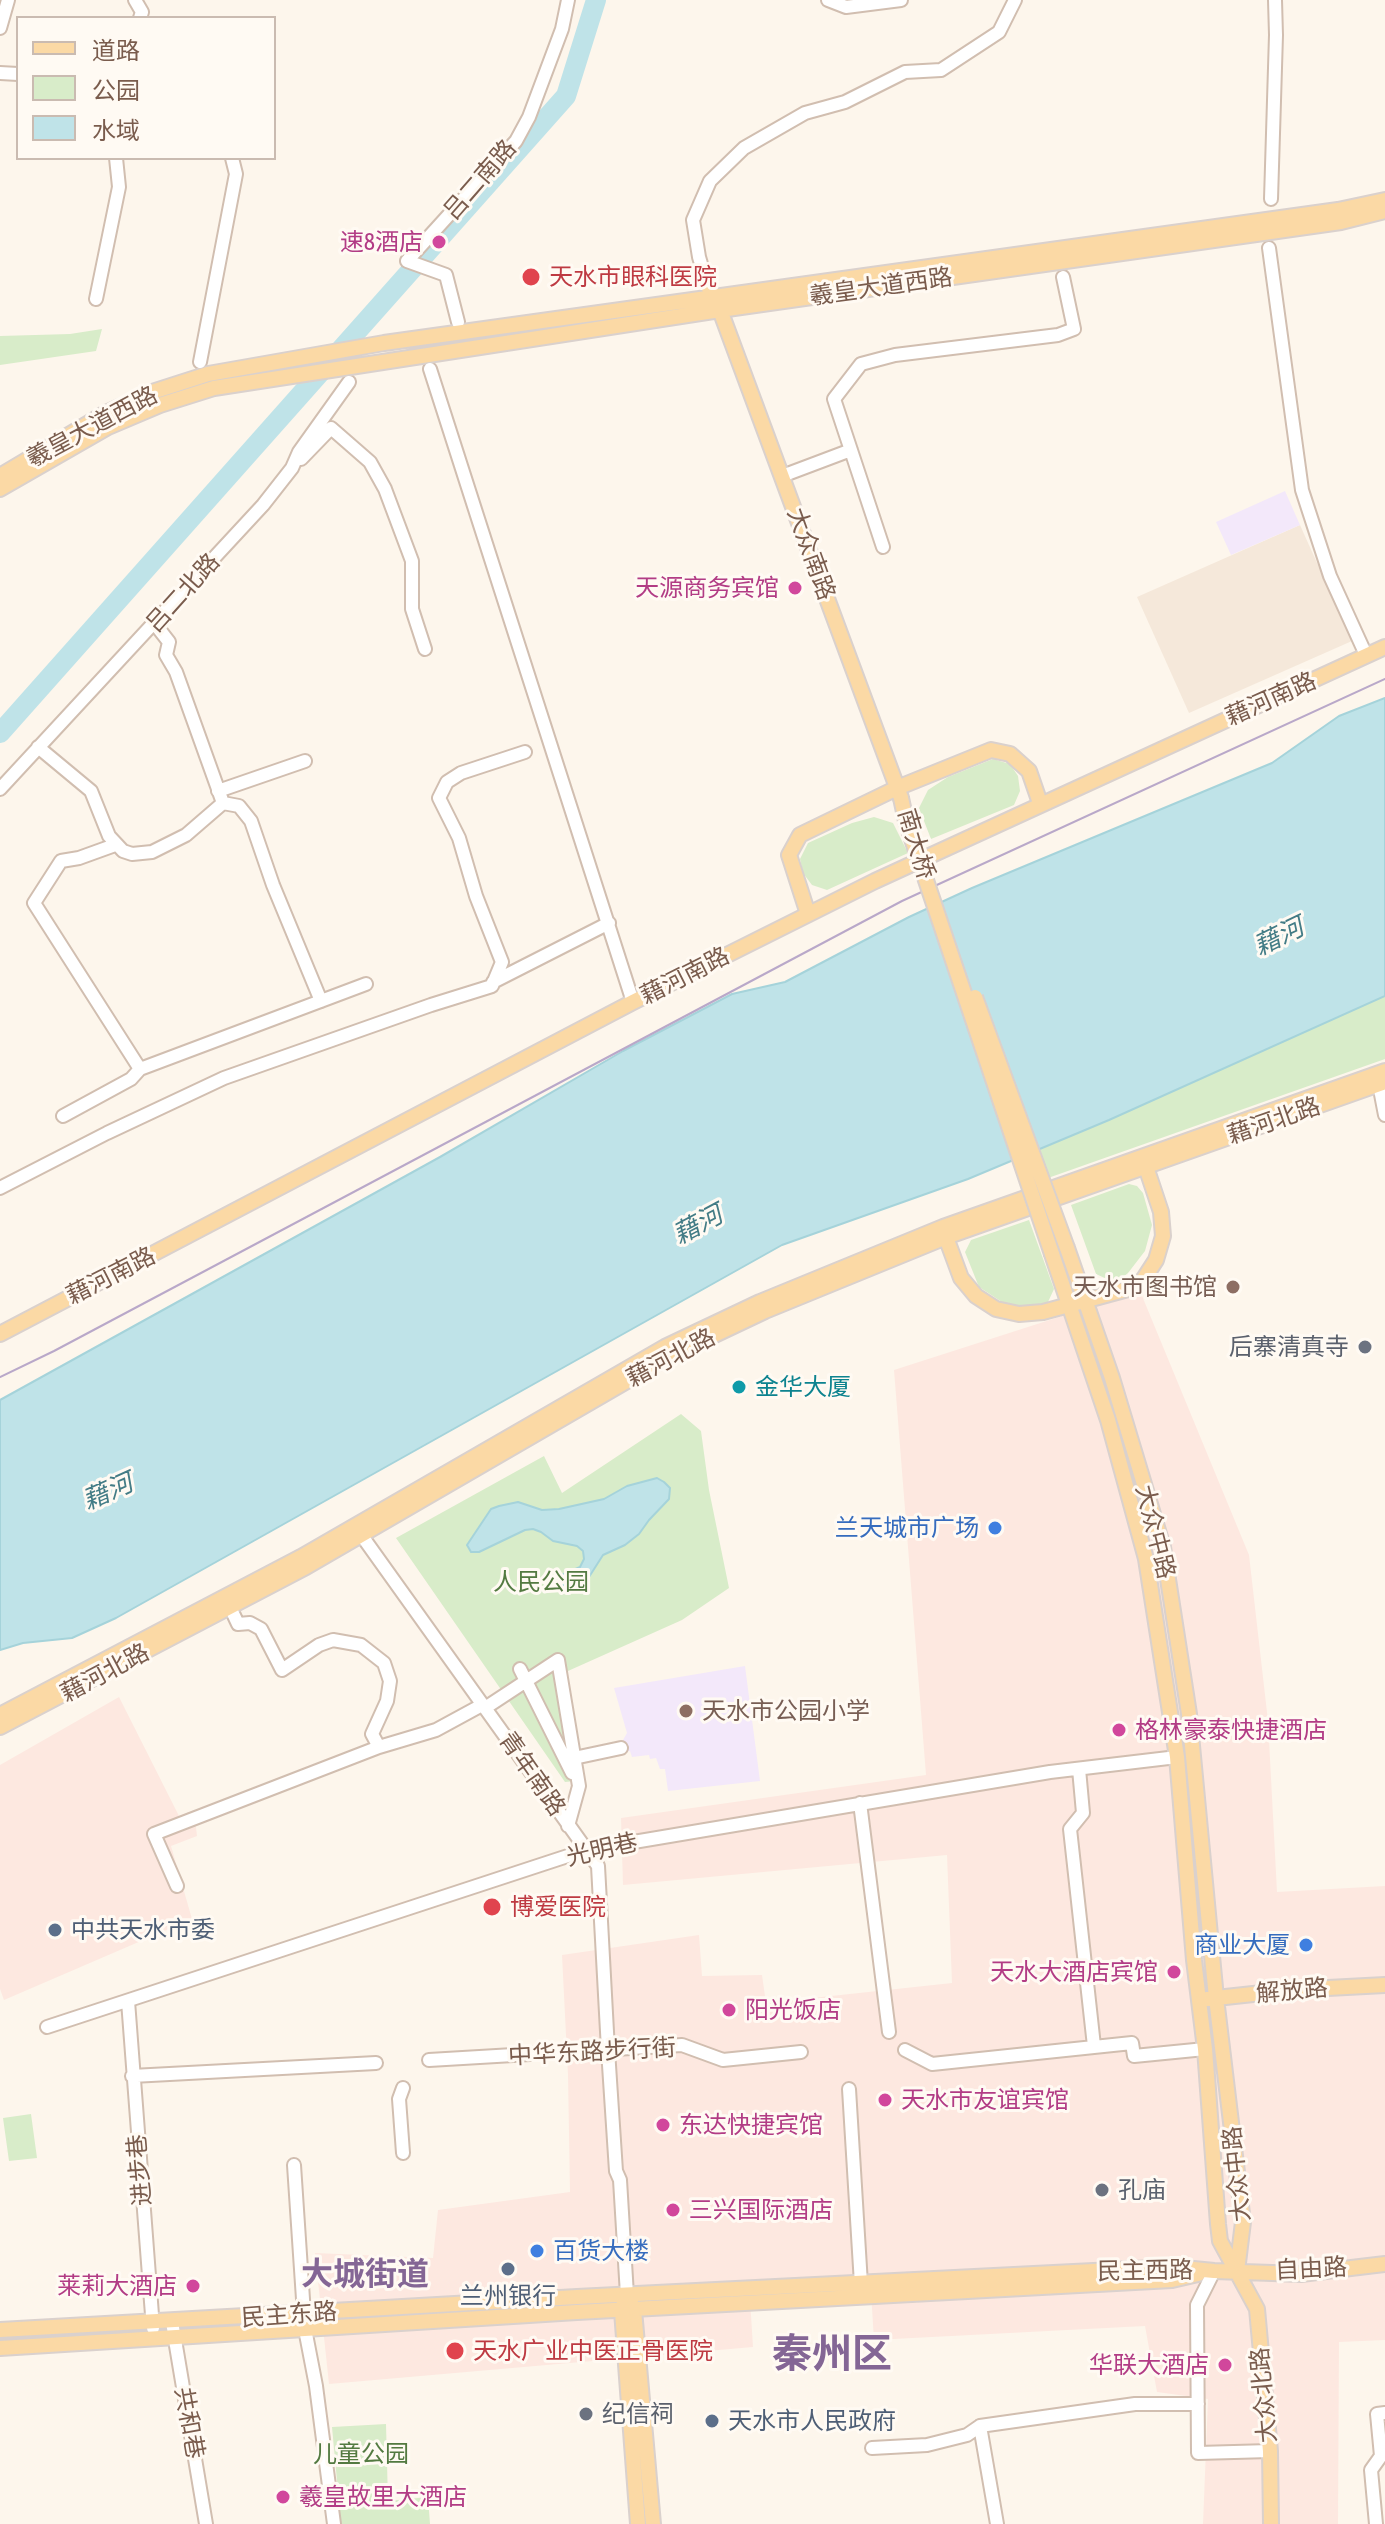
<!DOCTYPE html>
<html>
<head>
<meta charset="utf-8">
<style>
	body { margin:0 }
	#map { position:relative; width:1385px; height:2524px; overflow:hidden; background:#fdf6ec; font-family:"Asap Condensed","Noto Sans SC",sans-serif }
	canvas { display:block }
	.legend { position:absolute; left:16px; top:16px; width:260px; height:144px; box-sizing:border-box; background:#fffaf3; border:2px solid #cabbb1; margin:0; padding:10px 14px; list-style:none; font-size:24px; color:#7a5c4d }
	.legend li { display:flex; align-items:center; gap:16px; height:40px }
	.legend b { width:40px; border:2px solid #cabbb1 }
</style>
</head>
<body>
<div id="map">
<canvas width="1385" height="2524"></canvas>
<ul class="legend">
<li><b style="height:10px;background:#fbd9a5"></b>道路</li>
<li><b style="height:22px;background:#d8ecc9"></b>公园</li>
<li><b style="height:22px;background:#bfe3e8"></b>水域</li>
</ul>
</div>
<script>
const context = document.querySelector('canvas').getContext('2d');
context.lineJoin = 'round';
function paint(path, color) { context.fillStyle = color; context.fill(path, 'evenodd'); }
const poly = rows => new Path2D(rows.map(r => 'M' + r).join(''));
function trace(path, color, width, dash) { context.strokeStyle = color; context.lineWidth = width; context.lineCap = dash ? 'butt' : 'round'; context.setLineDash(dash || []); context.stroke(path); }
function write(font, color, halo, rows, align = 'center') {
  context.font = font + ' "Asap Condensed","Noto Sans SC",sans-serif'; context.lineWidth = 6; context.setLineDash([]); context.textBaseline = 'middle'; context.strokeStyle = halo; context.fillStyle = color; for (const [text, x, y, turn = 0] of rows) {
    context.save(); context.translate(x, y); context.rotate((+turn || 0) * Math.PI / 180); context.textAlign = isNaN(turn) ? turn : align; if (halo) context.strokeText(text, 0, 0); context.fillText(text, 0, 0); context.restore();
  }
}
paint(poly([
	[1300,525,1352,641,1189,713,1137,597]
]), '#f5e8da');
paint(poly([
	[1140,1291,1249,1555,1268,1721,1277,1892,1385,1886,1385,2340,1339,2342,1338,2524,1203,2524,1208,2399,1157,2392,1145,2326,874,2340,870,2277,749,2284,753,2347,329,2384,315,2253,433,2258,438,2210,570,2192,568,2075,562,1955,699,1935,702,1976,762,1975,766,2003,952,1983,947,1855,623,1885,621,1818,926,1775,894,1370],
	[119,1697,179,1816,194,1810,197,1836,171,1846,192,1919,4,2000,0,1989,0,1765]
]), '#fde8e0');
paint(poly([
	[1285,491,1300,525,1231,555,1216,522],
	[745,1666,760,1781,668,1791,665,1769,660,1769,656,1758,650,1759,649,1755,632,1757,630,1751,625,1752,623,1740,627,1733,614,1688]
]), '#f3e8fa');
paint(poly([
	[102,329,96,351,0,365,0,336,70,334],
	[993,759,1010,764,1018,776,1020,791,1014,805,931,839,919,808,928,790,948,777],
	[874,817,893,823,908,853,827,890,812,885,803,873,800,859,808,843,852,823],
	[1385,996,1385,1059,1048,1178,1037,1150],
	[1129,1184,1137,1186,1143,1193,1152,1225,1145,1251,1128,1273,1123,1277,1109,1280,1096,1274,1071,1205],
	[1029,1220,1054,1289,1048,1302,1042,1306,1028,1309,1002,1302,979,1287,965,1252,971,1240],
	[681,1414,701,1431,709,1490,729,1588,682,1620,559,1675,576,1781,565,1782,396,1538,544,1456,562,1493],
	[31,2114,37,2158,9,2161,3,2118],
	[386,2424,388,2501,428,2497,430,2524,341,2524,332,2427]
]), '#d8ecc9');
const water = poly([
	[1385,698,1385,996,1109,1120,968,1179,782,1245,116,1618,72,1638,23,1643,0,1650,0,1400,440,1157,623,1051,732,994,785,982,909,917,972,888,1272,763,1339,716,1385,698],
	[657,1478,664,1482,670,1488,669,1499,649,1520,639,1534,625,1545,603,1555,589,1577,582,1581,551,1590,544,1588,548,1581,580,1567,584,1559,583,1551,577,1546,553,1541,541,1532,533,1529,525,1530,479,1552,471,1552,467,1545,491,1509,499,1506,518,1502,542,1510,559,1509,604,1499,627,1486,657,1478]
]);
paint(water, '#bfe3e8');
trace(water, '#a5d3da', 2);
trace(poly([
	[0,733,566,96,596,0]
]), '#bfe3e8', 20);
const minor = poly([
	[135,0,142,12,140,18],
	[828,0,846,7,901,0],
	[0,28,8,0],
	[0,73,18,74],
	[1271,199,1276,35,1275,0],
	[1269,248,1302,490,1330,576,1366,655],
	[707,284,699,257,693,220,710,181,744,148,805,113,845,102,905,72,941,70,999,32,1015,0],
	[96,299,119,187,116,158],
	[458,322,446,275,407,261,516,141,529,117,562,29,568,0],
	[200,362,236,174,232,158],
	[430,369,633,1002],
	[301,459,331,428,370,462,385,489,412,561,412,609,425,649],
	[782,476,851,450],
	[883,547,834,399,861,364,895,355,1058,335,1074,329,1063,277],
	[155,624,169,642,166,655,176,672,223,803,239,806,251,821,273,885,321,1001],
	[38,747,91,791,109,836,123,851,132,854,152,852,186,835,223,803],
	[0,789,263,505,292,468,299,452,349,382],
	[218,791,305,761],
	[115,845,79,858,61,861,34,903,140,1069],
	[493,982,609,923],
	[1379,1084,1385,1115],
	[63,1116,131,1079,140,1069,366,984],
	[0,1188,107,1133,224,1078,431,1005,492,986,502,962,476,896,459,838,439,798,447,782,461,773,525,752],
	[357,1529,598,1866,608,2050,616,2171,620,2180,627,2295],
	[520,1669,572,1773],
	[485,1708,558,1660,579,1786,568,1826],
	[379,1747,436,1730,482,1705],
	[574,1758,621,1748],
	[1079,1769,1083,1813,1070,1829,1094,2046],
	[860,1803,889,2032],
	[177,1886,154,1834,379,1747,372,1734,387,1701,390,1681,384,1663,361,1645,333,1640,319,1645,282,1670,261,1629,250,1623,238,1624,230,1607],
	[128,2001,153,2328],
	[47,2027,586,1850,1050,1772,1177,1757],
	[905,2050,932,2064,1132,2043,1134,2056,1205,2049],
	[429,2060,682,2045,723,2060,801,2052],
	[132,2076,376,2063],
	[849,2089,861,2284],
	[403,2153,399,2099,403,2088],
	[294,2165,305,2329,316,2386,334,2524],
	[1214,2271,1197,2305,1198,2453,1270,2451],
	[172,2322,206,2524],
	[980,2426,997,2524],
	[872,2448,927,2445,967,2435,980,2426,1135,2404,1198,2404],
	[1376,2524,1371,2470,1381,2456,1377,2414,1385,2413]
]);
const major = poly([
	[707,284,720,310,901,798],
	[0,476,104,414,152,392,208,374,384,343,1338,210,1385,200],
	[0,489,108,427,160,405,214,388,720,310,1341,222,1385,211],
	[808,914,789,855,800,835,897,788,991,750,1010,754,1029,771,1040,803],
	[944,1232,961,1278,976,1296,996,1309,1019,1314,1043,1312,1128,1289,1143,1280,1156,1260,1163,1236,1161,1212,1143,1158],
	[1067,1248,1112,1378,1163,1547,1189,1714,1216,1998,1243,2222,1237,2271],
	[1052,1254,1108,1420,1146,1559,1177,1757,1194,1960,1205,2049,1218,2224,1220,2241,1257,2309,1270,2451,1271,2524],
	[0,1334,633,1002,875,881,1385,647],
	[0,1715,301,1557,665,1347,760,1302,943,1227,1385,1071],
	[0,1727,306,1567,670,1356,765,1311,946,1237,1385,1082],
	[1207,1999,1290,1990,1385,1985],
	[624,2303,622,2311,638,2524],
	[631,2303,634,2310,653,2524],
	[0,2330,577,2297,1173,2267,1214,2271,1301,2274,1385,2264],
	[0,2348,577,2312,1172,2280,1198,2274]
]);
trace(minor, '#d1beb0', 16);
trace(major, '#dad1cd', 18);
trace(minor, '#fff', 12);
trace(major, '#fbd9a5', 14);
trace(poly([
	[0,1377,54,1351,902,901,1385,679]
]), '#b9a8c9', 2);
const majorBridge = poly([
	[901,798,906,821,1052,1254],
	[975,997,1067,1248]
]);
trace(majorBridge, '#dad1cd', 18, []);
trace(majorBridge, '#fbd9a5', 14);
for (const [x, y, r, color] of [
	[439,242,8,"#d1479c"],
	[531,277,10,"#e0444e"],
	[795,588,8,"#d1479c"],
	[1233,1287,8,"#8d6e63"],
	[1365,1347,8,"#6b7280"],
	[739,1387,8,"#0f9aa8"],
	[995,1528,8,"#3f7fe0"],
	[686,1711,8,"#8d6e63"],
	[1119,1730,8,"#d1479c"],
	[492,1907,10,"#e0444e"],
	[55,1930,8,"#5c6f8a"],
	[1306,1945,8,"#3f7fe0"],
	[1174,1972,8,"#d1479c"],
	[729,2010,8,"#d1479c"],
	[885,2100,8,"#d1479c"],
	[663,2125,8,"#d1479c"],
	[1102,2190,8,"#6b7280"],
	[673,2210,8,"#d1479c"],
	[537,2251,8,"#3f7fe0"],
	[508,2269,8,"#5c6f8a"],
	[193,2286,8,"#d1479c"],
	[455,2351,10,"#e0444e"],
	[1225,2365,8,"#d1479c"],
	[586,2414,8,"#6b7280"],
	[712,2421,8,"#5c6f8a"],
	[283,2497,8,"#d1479c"]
]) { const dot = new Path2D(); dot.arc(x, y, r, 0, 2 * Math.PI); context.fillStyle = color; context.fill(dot); trace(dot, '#fffaf3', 3); }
write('24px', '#7a5c4d', '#fffaf3', [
	["吕二南路",480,180,-49],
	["羲皇大道西路",881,287,-8],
	["羲皇大道西路",92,427,-28],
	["大众南路",811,554,70],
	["吕二北路",183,593,-48],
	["藉河南路",1271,699,-24],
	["南大桥",916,844,73],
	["藉河南路",685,976,-27],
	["藉河北路",1274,1121,-19],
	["藉河南路",111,1276,-27],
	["藉河北路",671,1358,-28],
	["大众中路",1155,1532,76],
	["藉河北路",105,1673,-28],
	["青年南路",532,1774,55],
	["光明巷",602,1850,-13],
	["解放路",1292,1991,-5],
	["中华东路步行街",592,2052,-3],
	["进步巷",140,2170,-95],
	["大众中路",1237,2174,-96],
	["自由路",1311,2269,-3],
	["民主西路",1145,2271,-1],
	["民主东路",289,2315,-4],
	["大众北路",1264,2395,-95],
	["共和巷",189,2423,80]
]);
write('24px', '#b23c85', '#fffaf3', [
	["速8酒店",423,242,"right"],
	["天源商务宾馆",779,588,"right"],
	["格林豪泰快捷酒店",1135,1730],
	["天水大酒店宾馆",1158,1972,"right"],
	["阳光饭店",745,2010],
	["天水市友谊宾馆",901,2100],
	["东达快捷宾馆",679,2125],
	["三兴国际酒店",689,2210],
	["莱莉大酒店",177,2286,"right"],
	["华联大酒店",1209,2365,"right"],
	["羲皇故里大酒店",299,2497]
], 'left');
write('24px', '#be3a42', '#fffaf3', [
	["天水市眼科医院",549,277],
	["博爱医院",510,1907],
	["天水广业中医正骨医院",473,2351]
], 'left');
write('24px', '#785e54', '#fffaf3', [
	["天水市图书馆",1217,1287],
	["天水市公园小学",702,1711,"left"]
], 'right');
write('24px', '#5b616d', '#fffaf3', [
	["后寨清真寺",1349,1347,"right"],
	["孔庙",1118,2190],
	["纪信祠",602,2414]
], 'left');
write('24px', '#0d838f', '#fffaf3', [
	["金华大厦",755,1387]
], 'left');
write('24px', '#366cbe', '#fffaf3', [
	["兰天城市广场",979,1528],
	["商业大厦",1290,1945],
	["百货大楼",553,2251,"left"]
], 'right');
write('24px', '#537a41', '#fffaf3', [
	["人民公园",541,1582],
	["儿童公园",361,2454]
]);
write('24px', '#4e5e75', '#fffaf3', [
	["中共天水市委",71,1930],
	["兰州银行",508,2296,"center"],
	["天水市人民政府",728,2421]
], 'left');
write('italic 26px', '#437c86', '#fffaf3', [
	["藉河",1279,937,-26],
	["藉河",698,1225,-28],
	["藉河",108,1492,-24]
]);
write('bold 32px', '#846695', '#fffaf3', [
	["大城街道",365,2275]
]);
write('bold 40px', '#846695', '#fffaf3', [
	["秦州区",832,2354]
]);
</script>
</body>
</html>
